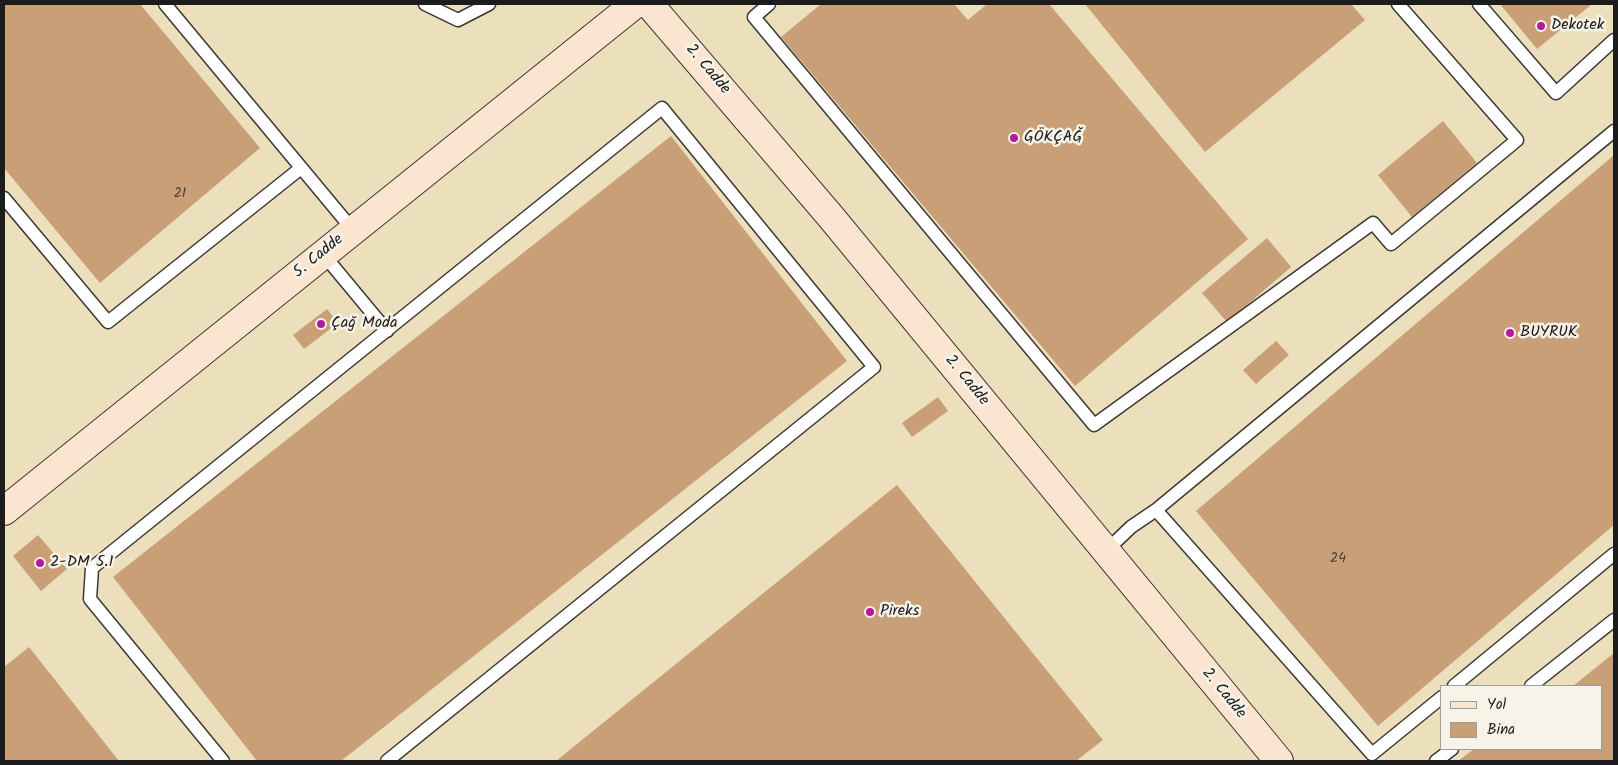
<!DOCTYPE html>
<html>
<head>
<meta charset="utf-8">
<style>
	body { margin:0 }
	#map { position:relative; width:1618px; height:765px; overflow:hidden; background:#ebdfbc; font-family:Kalam,sans-serif }
	canvas { display:block }
	.frame { position:absolute; inset:0; border:5px solid #1c1c1c; pointer-events:none }
	.legend { position:absolute; left:1440px; top:685px; width:162px; height:65px; box-sizing:border-box; background:#f7f3e8; border:1px solid #9f9d96; margin:0; padding:6px 9px; list-style:none; font-size:15px; color:#1c1c1c }
	.legend li { display:flex; align-items:center; gap:10px; height:25px }
	.legend b { width:25px; border:1px solid #9f9d96 }
</style>
</head>
<body>
<div id="map">
<canvas width="1618" height="765"></canvas>
<div class="frame"></div>
<ul class="legend">
<li><b style="height:6px;background:#fce5d0"></b>Yol</li>
<li><b style="height:14px;background:#c99f78"></b>Bina</li>
</ul>
</div>
<script>
const context = document.querySelector('canvas').getContext('2d');
context.lineJoin = 'round';
function paint(path, color) { context.fillStyle = color; context.fill(path, 'evenodd'); }
const poly = rows => new Path2D(rows.map(r => 'M' + r).join(''));
function trace(path, color, width, dash) { context.strokeStyle = color; context.lineWidth = width; context.lineCap = dash ? 'butt' : 'round'; context.setLineDash(dash || []); context.stroke(path); }
function write(font, color, halo, rows, align = 'center') {
  context.font = font + ' Kalam,sans-serif'; context.lineWidth = 5; context.setLineDash([]); context.textBaseline = 'middle'; context.strokeStyle = halo; context.fillStyle = color; for (const [text, x, y, turn = 0] of rows) {
    context.save(); context.translate(x, y); context.rotate((+turn || 0) * Math.PI / 180); context.textAlign = isNaN(turn) ? turn : align; if (halo) context.strokeText(text, 0, 0); context.fillText(text, 0, 0); context.restore();
  }
}
paint(poly([
	[4,4,140,4,260,148,100,283,4,168],
	[821,4,954,4,968,20,987,4,1049,4,1248,239,1075,386,781,37],
	[1085,4,1351,4,1365,20,1205,152],
	[1500,4,1592,4,1537,49],
	[1443,121,1477,163,1412,217,1378,175],
	[671,136,847,361,341,761,257,761,113,577],
	[1614,155,1614,525,1378,726,1196,511],
	[1267,238,1291,267,1227,322,1202,293],
	[327,309,338,323,304,349,293,335],
	[1276,341,1289,355,1256,384,1243,370],
	[938,397,948,411,912,437,902,423],
	[897,485,1103,740,1076,761,556,761],
	[38,535,67,569,41,591,13,556],
	[29,647,119,761,4,761,4,667],
	[1614,653,1614,761,1458,761,1474,749,1602,749,1602,686,1573,686]
]), '#c99f78');
const lane = poly([
	[165,4,353,230],
	[425,4,458,20,489,4],
	[769,4,754,17,1094,425,1373,223,1391,244,1517,140,1398,4],
	[1479,4,1556,93,1614,40],
	[4,198,108,322,301,168],
	[323,254,387,331],
	[1156,510,1372,754,1442,697],
	[1106,551,1131,527,1156,510,1614,131],
	[1454,686,1614,554],
	[1531,686,1614,620],
	[223,761,90,599,92,568,662,108,874,367,387,761],
	[1436,761,1452,749]
]);
const secondary = poly([
	[649,4,831,217,1279,761],
	[4,511,635,4]
]);
trace(lane, '#3b3934', 15);
trace(secondary, '#3b3934', 30);
trace(lane, '#fff', 12);
trace(secondary, '#fce5d0', 28);
for (const [x, y, r, color] of [
	[1541,26,5,"#b5179e"],
	[1014,138,5,"#b5179e"],
	[321,324,5,"#b5179e"],
	[1510,333,5,"#b5179e"],
	[40,563,5,"#b5179e"],
	[870,612,5,"#b5179e"]
]) { const dot = new Path2D(); dot.arc(x, y, r, 0, 2 * Math.PI); context.fillStyle = color; context.fill(dot); trace(dot, '#f7f3e8', 2); }
write('14px', '#473d33', null, [
	["21",180,195],
	["24",1338,560]
]);
write('16px', '#1c1c1c', '#f7f3e8', [
	["Dekotek",1551,26],
	["GÖKÇAĞ",1024,138],
	["Çağ Moda",331,324],
	["BUYRUK",1520,333],
	["2-DM 5.1",50,563],
	["Pireks",880,612]
], 'left');
write('16px', '#1c1c1c', '#f7f3e8', [
	["2. Cadde",707,70,50],
	["5. Cadde",319,257,-39],
	["2. Cadde",966,381,51],
	["2. Cadde",1223,694,51]
]);
</script>
</body>
</html>
